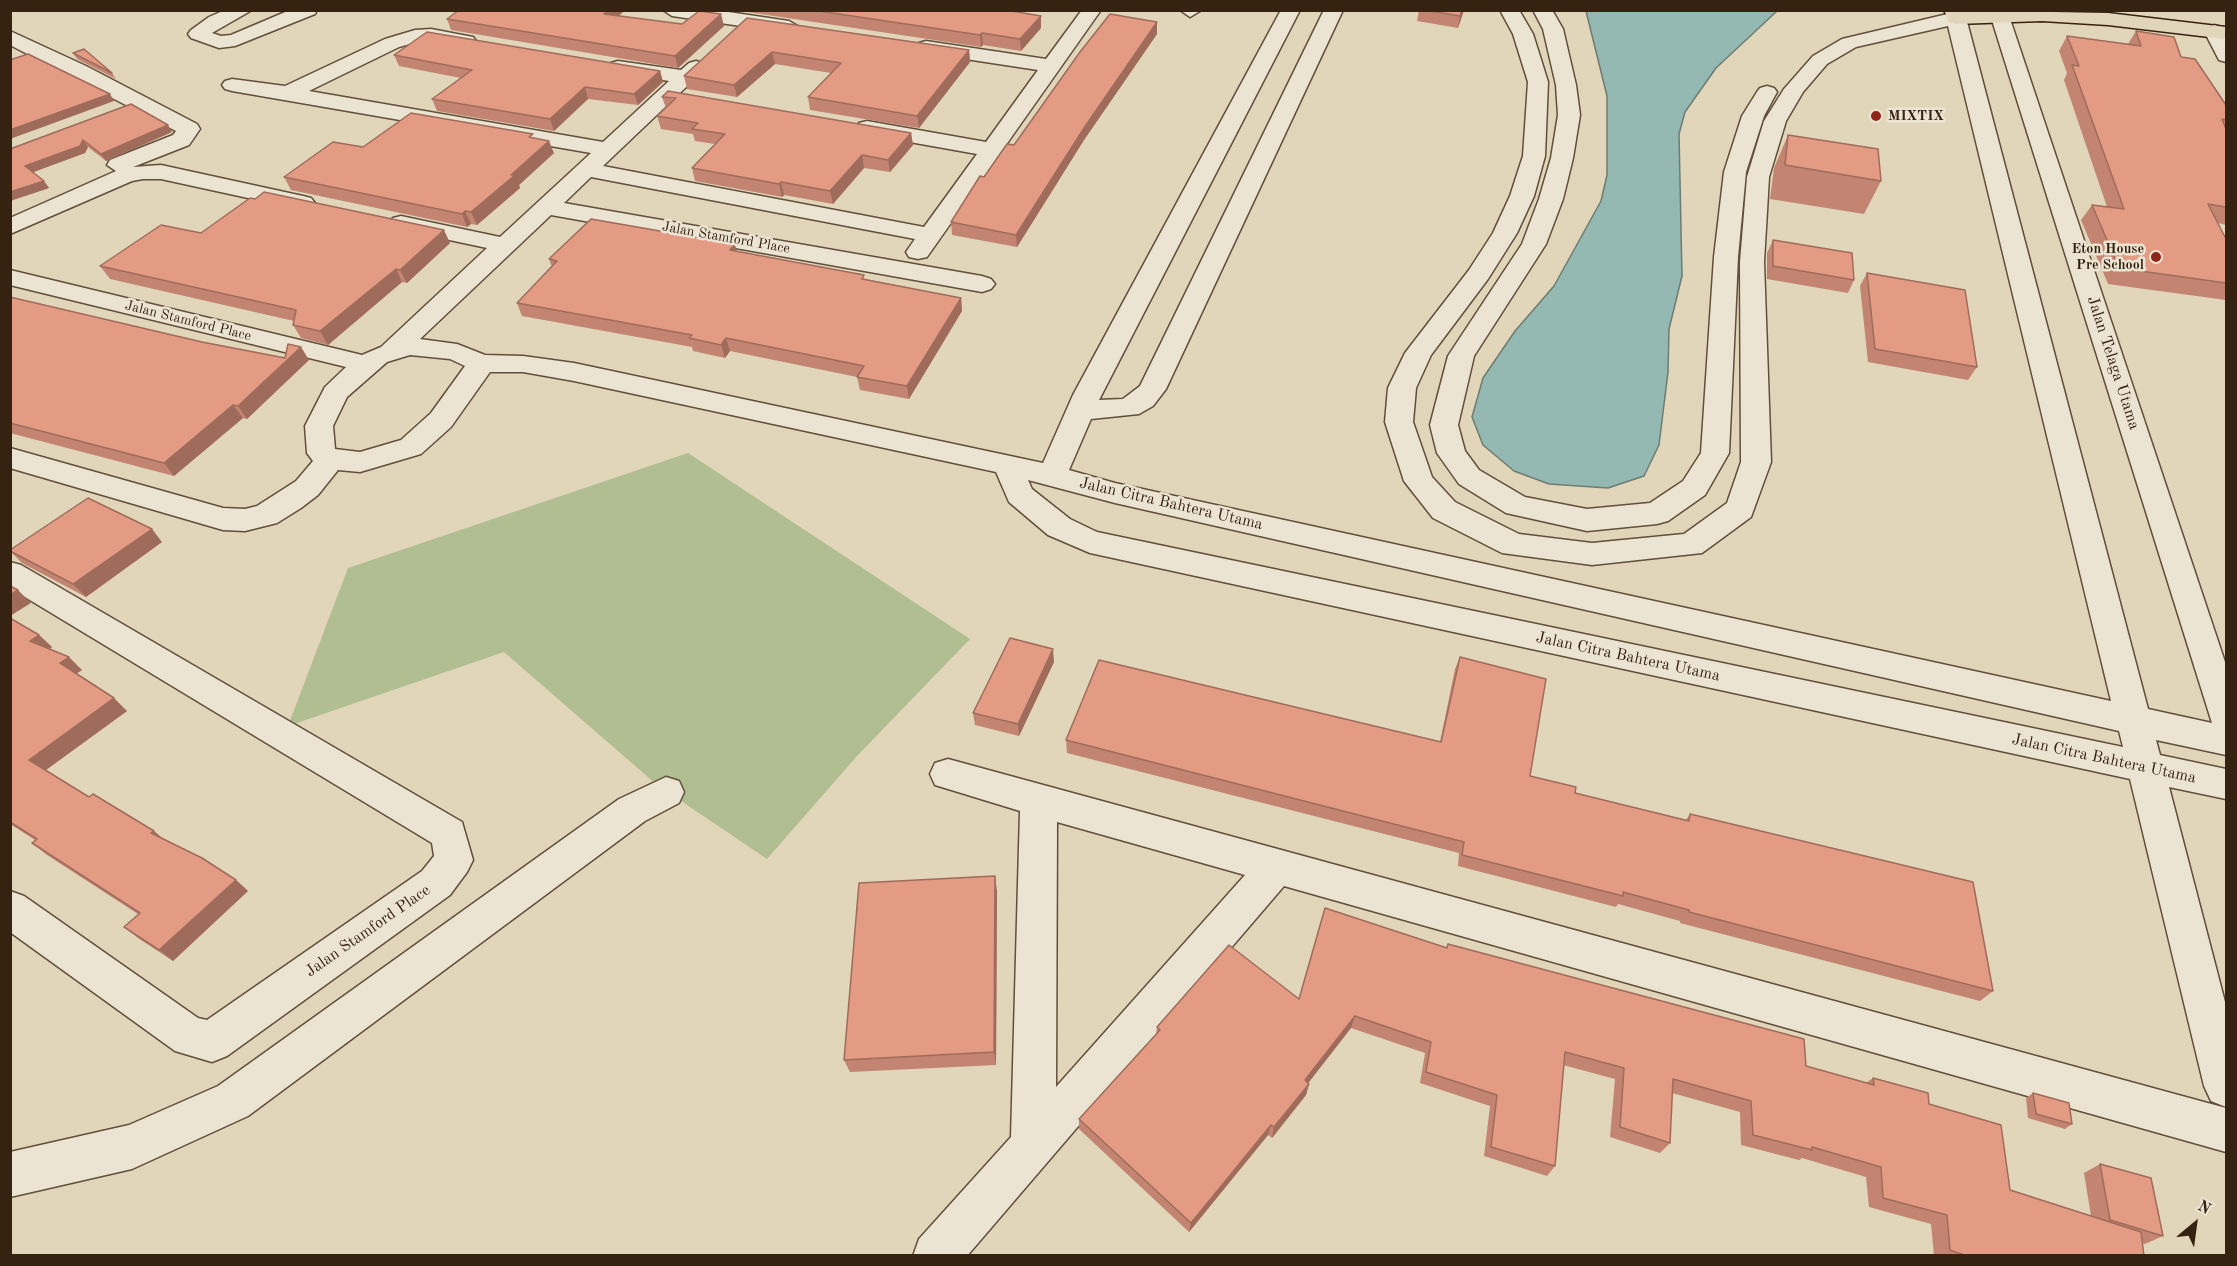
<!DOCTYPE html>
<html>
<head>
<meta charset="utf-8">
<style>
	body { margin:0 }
	#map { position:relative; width:2237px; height:1266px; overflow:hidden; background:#e1d5ba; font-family:"Old Standard TT",serif }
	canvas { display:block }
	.frame { position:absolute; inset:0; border:12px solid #362211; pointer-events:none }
	.north { position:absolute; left:2165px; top:1194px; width:60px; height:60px; -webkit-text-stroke:4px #ece4d2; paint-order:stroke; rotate:29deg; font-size:16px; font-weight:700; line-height:24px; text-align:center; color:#362211 }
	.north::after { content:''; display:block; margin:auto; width:21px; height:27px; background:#362211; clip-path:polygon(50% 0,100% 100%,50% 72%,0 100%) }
</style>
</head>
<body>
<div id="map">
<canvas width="2237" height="1266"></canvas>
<div class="frame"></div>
<div class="north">N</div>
</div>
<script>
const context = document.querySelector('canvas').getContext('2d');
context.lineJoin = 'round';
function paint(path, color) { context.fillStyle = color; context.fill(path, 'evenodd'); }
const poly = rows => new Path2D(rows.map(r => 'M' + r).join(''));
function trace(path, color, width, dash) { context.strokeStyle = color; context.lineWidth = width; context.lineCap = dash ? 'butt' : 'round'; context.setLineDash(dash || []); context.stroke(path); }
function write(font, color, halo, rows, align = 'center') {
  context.font = font + ' "Old Standard TT",serif'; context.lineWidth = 5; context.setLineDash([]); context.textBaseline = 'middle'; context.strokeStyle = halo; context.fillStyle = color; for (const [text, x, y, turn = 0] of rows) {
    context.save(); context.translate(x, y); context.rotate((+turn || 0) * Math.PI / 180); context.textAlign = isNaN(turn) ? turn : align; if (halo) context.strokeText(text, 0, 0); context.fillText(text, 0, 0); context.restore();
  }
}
paint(poly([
	[688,453,970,639,856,757,767,859,656,784,504,652,288,726,348,568]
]), '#b0be91');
const water = poly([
	[1586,11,1777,11,1716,68,1685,112,1679,134,1682,276,1669,329,1668,372,1659,445,1644,476,1608,488,1549,484,1514,471,1483,445,1472,417,1483,378,1515,331,1554,286,1601,201,1607,175,1607,96,1586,11]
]);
paint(water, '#94b8b2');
trace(water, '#6e7c72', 1.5);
const minor = poly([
	[225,10,252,10,212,33,221,36,231,35,290,10,317,10,315,14,235,46,219,48,191,38,188,34,191,30,209,17,225,10],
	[663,10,715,10,789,21,799,27,789,33,672,16,663,10],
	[1082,10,1101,10,927,257,918,259,909,257,906,252,915,239,591,177,564,203,982,276,991,279,995,284,991,289,982,292,551,215,420,339,457,344,485,355,523,356,574,363,1043,463,1073,395,1281,10,1300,10,1099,400,1123,399,1140,386,1324,10,1343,10,1166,389,1153,406,1139,414,1091,419,1069,470,1115,483,2111,701,1948,26,1856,47,1827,64,1803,92,1786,121,1769,177,1764,262,1771,462,1751,517,1702,553,1592,565,1502,553,1433,518,1404,481,1385,422,1388,388,1405,353,1469,270,1493,233,1510,196,1523,156,1528,82,1513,34,1500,10,1519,10,1533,34,1548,82,1545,156,1534,196,1517,233,1488,279,1431,355,1416,388,1413,422,1432,477,1455,502,1519,534,1592,543,1684,534,1727,503,1741,462,1740,262,1747,177,1764,121,1784,89,1813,56,1842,39,1956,12,1966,18,2148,709,2212,723,1991,17,2001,11,2008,13,2226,665,2226,755,2156,740,2160,755,2226,769,2226,799,2169,787,2226,1006,2226,1107,2211,1101,2204,1086,2130,779,1090,553,1048,535,1009,502,996,472,574,381,523,372,490,372,451,427,421,454,360,472,338,470,318,495,301,508,277,523,245,531,223,530,10,468,10,448,223,508,245,509,257,506,296,481,313,461,307,453,305,426,325,387,346,367,10,285,10,270,362,355,381,347,487,248,393,228,389,223,393,218,401,216,500,237,591,153,232,91,225,89,222,85,225,81,232,79,285,86,385,39,415,30,431,29,473,37,476,41,473,45,466,47,431,41,417,42,399,47,309,91,603,142,669,81,611,71,608,67,611,63,618,61,681,70,689,63,696,61,703,63,706,67,703,71,603,166,924,227,977,154,859,133,856,128,859,123,867,121,986,142,1038,70,926,53,919,51,916,47,919,43,926,41,1046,59,1082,10],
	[410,355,450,359,465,366,431,413,401,440,360,452,335,449,333,426,347,397,387,362,410,355],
	[1028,480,1115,503,2119,731,2123,747,1097,532,1070,519,1032,489,1028,480],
	[1180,10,1199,10,1200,11,1190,17,1180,10],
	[1533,10,1552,10,1563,29,1576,85,1580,115,1573,158,1563,199,1546,244,1474,356,1458,425,1465,451,1479,470,1525,497,1587,509,1650,503,1683,481,1701,453,1714,257,1724,172,1742,116,1757,92,1760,88,1767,86,1774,88,1777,92,1764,116,1746,172,1738,257,1729,453,1705,495,1668,521,1657,524,1587,531,1506,513,1459,484,1437,453,1430,425,1448,356,1522,244,1539,199,1551,158,1558,115,1556,85,1543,29,1533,10],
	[2214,25,2221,27,2226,37,2226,62,2219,60,2204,31,2214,25],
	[10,31,86,66,197,124,200,129,189,145,133,167,161,165,303,196,311,198,315,203,311,208,303,210,161,179,143,179,132,181,10,234,10,218,116,171,107,165,110,160,173,135,176,131,10,45,10,31],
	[10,562,21,565,462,822,473,860,467,872,450,895,227,1056,212,1062,175,1051,10,932,10,891,24,896,198,1018,207,1020,422,871,434,856,432,843,10,588,10,562],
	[948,759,2226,1108,2226,1152,1284,886,967,1256,913,1256,919,1239,1011,1137,1020,811,935,785,930,774,935,763,948,759],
	[1057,822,1245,875,1056,1087,1057,822],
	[666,777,679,781,684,792,679,803,645,821,248,1116,132,1169,10,1197,10,1152,129,1125,218,1086,619,799,666,777]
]);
const major = poly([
	[1944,10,2108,13,2226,27,2226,39,2108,25,2042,21,1956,24,1949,22,1944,10]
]);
trace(minor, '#614f3b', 3);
trace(major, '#362211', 3);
paint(minor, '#ece4d2');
paint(major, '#e1d5ba');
paint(poly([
	[625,10,619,16,682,24,724,26,678,68,451,30,447,19],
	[734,10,1006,10,1041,16,1041,28,1021,51,983,45,981,47],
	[1419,10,1464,10,1458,28,1417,21],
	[747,18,969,50,970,62,919,128,810,110,808,97,831,73,775,64,737,97,687,89,684,76],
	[1157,22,1157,34,1084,140,1017,247,952,235,951,222,1014,145],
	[2136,31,2181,57,2226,105,2226,225,2218,223,2226,239,2226,300,2108,284,2081,220,2092,205,2107,207,2064,80,2067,73,2059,51,2067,36,2128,44],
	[73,53,112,73,116,79,77,59],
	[394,55,660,71,663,82,638,105,588,99,554,131,437,111,432,99,461,78,399,66],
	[662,97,911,133,913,145,890,172,864,168,833,204,784,195,782,197,695,181,692,168,715,144,695,141,693,134,661,129,657,116,666,108],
	[131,104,172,132,106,161,88,147,85,153,33,172,49,188,10,201,10,149],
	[1788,135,1881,181,1864,214,1770,199,1774,168],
	[534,138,554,153,519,185,520,188,477,225,471,224,467,227,291,190,284,177,363,147],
	[1773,240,1854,280,1848,293,1767,279,1767,253],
	[450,243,407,283,402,282,328,345,301,338,293,325,294,321,110,279,100,266],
	[737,251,865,279,961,298,962,311,909,399,860,390,857,377,730,351,725,358,693,351,692,347,522,316,517,303,552,267,549,259],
	[1867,273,1977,367,1968,380,1868,362,1860,286],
	[10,297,202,342,285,358,309,360,247,419,243,418,174,476,10,433],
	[162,542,86,597,22,563,10,551],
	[10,618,39,635,52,647,50,649,82,670,76,673,127,711,46,770,89,797,236,880,248,891,173,961,138,938,124,927,138,914,47,855,32,843,35,840,10,824],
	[1460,657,1530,776,1575,793,1686,820,1690,814,1993,991,1980,1001,1680,923,1680,921,1618,904,1616,907,1458,866,1459,853,1067,753,1066,740,1440,742,1455,669],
	[1054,662,1019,736,975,725,973,713],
	[997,891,996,1065,850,1072,844,1060],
	[1448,944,1806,1066,1866,1083,1873,1078,1929,1104,2010,1190,2091,1216,2084,1173,2100,1164,2163,1236,2145,1244,2142,1243,2144,1256,1934,1256,1931,1224,1869,1207,1866,1177,1802,1158,1799,1160,1741,1145,1740,1112,1672,1093,1670,1143,1660,1153,1610,1137,1615,1079,1563,1065,1555,1166,1547,1176,1484,1156,1490,1106,1420,1083,1425,1053,1351,1028,1308,1083,1309,1084,1306,1095,1272,1138,1268,1135,1189,1232,1079,1129,1079,1119,1156,1034,1157,1027,1299,999,1446,948],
	[2033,1093,2072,1124,2065,1129,2028,1118,2026,1098]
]), '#c38572');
paint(poly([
	[608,10,625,10,607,26,604,14],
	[1462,10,1464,10,1458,28,1460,16],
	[721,14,724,26,678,68,675,56],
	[1041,16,1041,28,1021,51,1020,39],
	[1157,22,1157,34,1084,140,1017,247,1016,235,1084,128],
	[982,33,983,45,981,47,980,35],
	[969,50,970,62,919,128,917,116],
	[772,52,775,64,737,97,734,85],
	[660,71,663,82,638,105,634,94],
	[585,87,588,99,554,131,550,119],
	[110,94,114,101,10,139,10,130],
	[168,125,172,132,106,161,101,154],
	[911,133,913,145,890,172,888,160],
	[83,140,88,147,85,153,31,173,25,166],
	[549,141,554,153,519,185,520,188,477,225,471,212,511,175],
	[862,155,864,168,833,204,830,191],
	[44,181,49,188,10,201,10,192],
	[781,182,784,195,782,197,779,184],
	[465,211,471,224,467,227,462,214],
	[444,230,450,243,407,283,400,270],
	[735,244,738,257,730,250],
	[396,269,402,282,328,345,320,331],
	[961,298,962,311,909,399,907,386],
	[726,338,730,351,725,358,721,345],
	[301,347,309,360,247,419,238,406],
	[233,405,243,418,174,476,164,463],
	[152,529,162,542,86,597,73,584],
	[18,590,31,603,10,616,10,595],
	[39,635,52,647,44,653,30,641],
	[1053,649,1054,662,1019,736,1018,724],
	[69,657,82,670,73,676,60,663],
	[114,698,127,711,43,772,29,760],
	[154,831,167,842,151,833],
	[995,876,997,891,996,1065,994,1052],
	[236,880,248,891,173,961,159,950],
	[1355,1016,1351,1028,1302,1091,1305,1080],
	[1309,1084,1306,1095,1272,1138,1274,1127],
	[1271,1125,1268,1135,1189,1232,1191,1223]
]), '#9f6c5c');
const building = poly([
	[459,10,608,10,604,14,682,24,699,11,721,14,675,56,447,19,459,10],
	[812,10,1006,10,1041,16,1020,39,982,33,980,35,812,10],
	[1425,10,1462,10,1460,16,1425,10],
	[1110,14,1157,22,1084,128,1016,235,951,222,980,176,984,177,1007,144,1014,145,1080,52,1110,14],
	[747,18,969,50,917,116,808,97,841,63,772,52,734,85,684,76,747,18],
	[2136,31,2174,37,2181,57,2195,59,2226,105,2226,120,2222,119,2226,129,2226,207,2208,204,2226,239,2226,283,2119,268,2092,205,2124,209,2072,65,2079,66,2067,36,2141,46,2136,31],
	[427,32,660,71,634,94,585,87,550,119,432,99,472,70,394,55,427,32],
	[84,49,112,73,73,53,84,49],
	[28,54,110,94,10,130,10,60,28,54],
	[668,91,911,133,888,160,862,155,830,191,781,182,779,184,692,168,725,134,692,129,698,123,657,116,676,98,662,97,668,91],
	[131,104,168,125,101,154,83,140,80,146,25,166,44,181,10,192,10,149,131,104],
	[411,113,533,134,529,137,549,141,511,175,515,175,471,212,465,211,462,214,284,177,333,142,363,147,411,113],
	[1788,135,1878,149,1881,181,1785,165,1788,135],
	[264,192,444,230,400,270,396,269,320,331,293,325,296,310,100,266,161,225,201,233,250,198,255,199,264,192],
	[591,219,735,244,730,250,864,275,862,279,961,298,907,386,857,377,864,366,726,338,721,345,689,338,692,335,517,303,557,261,549,259,591,219],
	[1773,240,1852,253,1854,280,1773,266,1773,240],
	[1867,273,1965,290,1977,367,1875,349,1867,273],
	[10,297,202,342,285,358,288,344,301,347,238,406,233,405,164,463,10,423,10,297],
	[88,498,152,529,73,584,10,551,10,550,88,498],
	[10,586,18,590,10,595,10,586],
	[10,618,39,635,30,641,69,657,60,663,114,698,29,760,89,797,93,794,154,831,151,833,202,858,236,880,159,950,124,927,140,913,32,843,37,839,10,822,10,618],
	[1010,638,1053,649,1018,724,973,713,1010,638],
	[1460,657,1546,679,1530,776,1576,787,1575,793,1689,821,1690,814,1973,882,1993,991,1689,912,1689,910,1623,892,1623,896,1462,855,1464,842,1066,740,1099,660,1441,742,1460,657],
	[995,876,994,1052,844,1060,859,883,995,876],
	[1325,908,1447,948,1448,944,1804,1039,1806,1066,1874,1085,1873,1078,1928,1093,1929,1104,2001,1125,2010,1190,2141,1232,2144,1256,1967,1256,1950,1250,1947,1215,1883,1198,1881,1167,1812,1147,1812,1150,1753,1135,1751,1101,1673,1079,1670,1143,1620,1127,1624,1068,1565,1052,1555,1166,1491,1147,1497,1095,1426,1072,1431,1042,1355,1016,1305,1080,1309,1084,1274,1127,1271,1125,1191,1223,1079,1119,1160,1030,1157,1027,1229,945,1299,999,1325,908],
	[2033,1093,2069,1103,2072,1124,2036,1114,2033,1093],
	[2100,1164,2151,1178,2163,1236,2110,1220,2100,1164]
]);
paint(building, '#e39b84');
trace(building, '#9f6c5c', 1.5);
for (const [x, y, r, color] of [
	[1876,116,6,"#8f2418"],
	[2156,257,6,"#8f2418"]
]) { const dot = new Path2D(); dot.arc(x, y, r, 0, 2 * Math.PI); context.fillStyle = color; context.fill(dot); trace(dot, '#ece4d2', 2); }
write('bold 14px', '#362211', '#ece4d2', [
	["MIXTIX",1888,116],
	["Eton House",2144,249,"right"],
	["Pre School",2144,265,"right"]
], 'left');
write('14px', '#362211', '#ece4d2', [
	["Jalan Stamford Place",726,238,10],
	["Jalan Stamford Place",188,321,14]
]);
write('16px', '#362211', '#ece4d2', [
	["Jalan Telaga Utama",2113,363,72],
	["Jalan Citra Bahtera Utama",1171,504,13],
	["Jalan Citra Bahtera Utama",1628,657,12],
	["Jalan Citra Bahtera Utama",2104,759,12],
	["Jalan Stamford Place",368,931,-35]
]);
</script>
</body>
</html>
